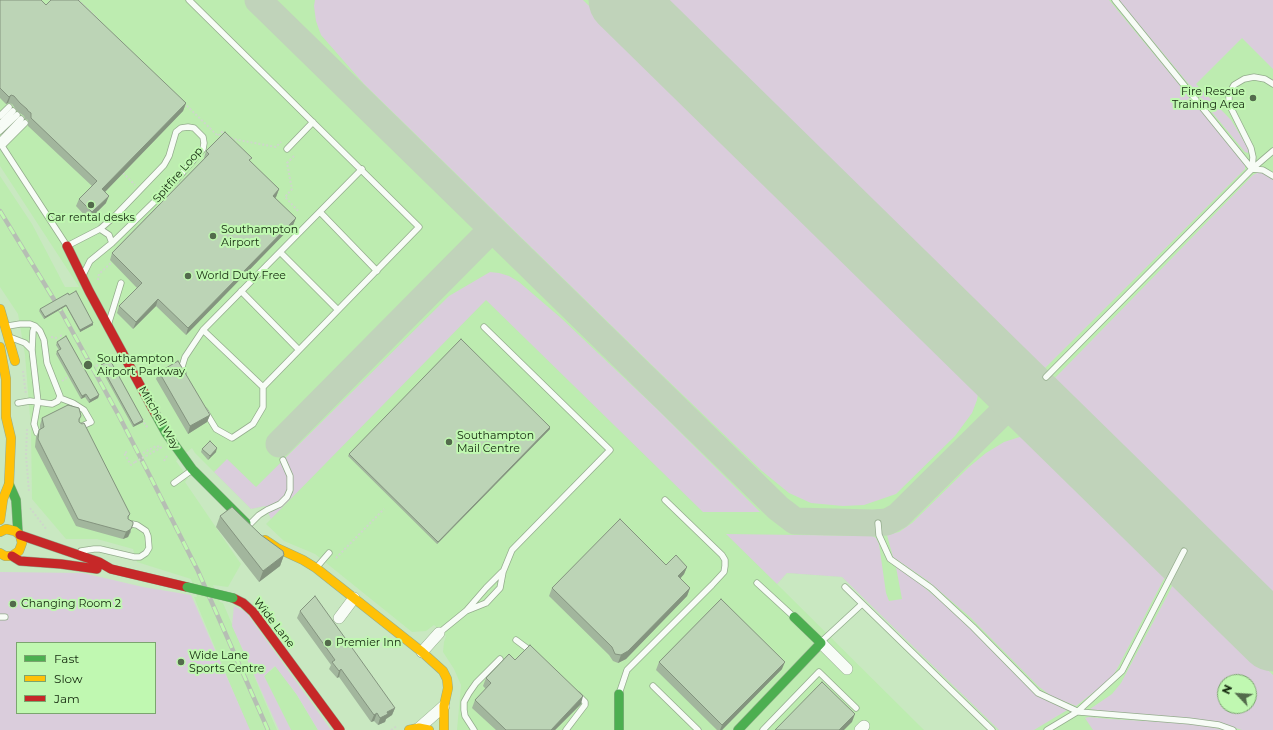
<!DOCTYPE html>
<html>
<head>
<meta charset="utf-8">
<style>
	body { margin:0 }
	#map { position:relative; width:1273px; height:730px; overflow:hidden; background:#c9e8c1; font-family:Montserrat,sans-serif }
	canvas { display:block }
	.legend { position:absolute; left:16px; top:642px; width:140px; height:72px; box-sizing:border-box; background:#c0f8b1; border:1px solid #7ba56f; margin:0; padding:5px 7px; list-style:none; font-size:12px; color:#13280d }
	.legend li { display:flex; align-items:center; gap:8px; height:20px }
	.legend b { width:20px; border:1px solid #7ba56f }
	.north { position:absolute; left:1217px; top:674px; width:40px; height:40px; box-sizing:border-box; background:#c0f8b1; border:1px solid #7ba56f; border-radius:50%; rotate:295deg; font-size:11px; font-weight:700; line-height:16px; text-align:center; color:#13280d }
	.north::after { content:''; display:block; margin:auto; width:14px; height:18px; background:#536b4c; clip-path:polygon(50% 0,100% 100%,50% 72%,0 100%) }
</style>
</head>
<body>
<div id="map">
<canvas width="1273" height="730"></canvas>
<ul class="legend">
<li><b style="height:5px;background:#4caf50"></b>Fast</li>
<li><b style="height:5px;background:#ffc107"></b>Slow</li>
<li><b style="height:5px;background:#c62828"></b>Jam</li>
</ul>
<div class="north">N</div>
</div>
<script>
const context = document.querySelector('canvas').getContext('2d');
context.lineJoin = 'round';
function paint(path, color) { context.fillStyle = color; context.fill(path, 'evenodd'); }
const poly = rows => new Path2D(rows.map(r => 'M' + r).join(''));
function trace(path, color, width, dash) { context.strokeStyle = color; context.lineWidth = width; context.lineCap = dash ? 'butt' : 'round'; context.setLineDash(dash || []); context.stroke(path); }
function write(font, color, halo, rows, align = 'center') {
  context.font = font + ' Montserrat,sans-serif'; context.lineWidth = 4; context.setLineDash([]); context.textBaseline = 'middle'; context.strokeStyle = halo; context.fillStyle = color; for (const [text, x, y, turn = 0] of rows) {
    context.save(); context.translate(x, y); context.rotate((+turn || 0) * Math.PI / 180); context.textAlign = isNaN(turn) ? turn : align; if (halo) context.strokeText(text, 0, 0); context.fillText(text, 0, 0); context.restore();
  }
}
paint(poly([
	[0,0,1273,0,1273,730,998,730,842,577,787,573,777,584,924,730,457,730,461,685,454,669,443,652,444,642,446,636,434,625,426,631,412,632,315,554,284,541,266,524,271,519,265,506,251,509,195,453,192,448,176,461,188,478,185,482,241,564,228,587,213,585,220,602,223,603,277,730,249,730,194,597,197,597,191,579,137,562,133,549,97,539,66,539,32,499,31,429,25,355,18,314,0,287,0,176,32,224,65,287,79,287,0,166],
	[1225,682,1249,682,1249,706,1225,706],
	[276,666,297,695,318,730,291,730,264,676]
]), '#bdecb0');
paint(poly([
	[315,0,583,0,979,388,977,400,972,413,955,436,896,494,864,505,843,506,811,503,789,493,762,471,660,373,364,84,321,35,316,21,314,6],
	[661,0,1109,0,1245,164,1245,169,1041,372],
	[1119,0,1273,0,1273,69,1242,38,1196,84,1231,120,1245,143,1249,151,1248,153,1245,152,1240,146],
	[1259,172,1265,173,1273,180,1273,599,1244,572,1167,493,1052,381,1253,175],
	[490,272,499,273,509,276,519,282,561,318,656,408,760,512,703,512,486,300,271,519,265,506,251,509,214,472,227,459,256,487,449,296],
	[1029,434,1168,571,1117,669,1112,677,1099,688,1076,706,1051,696,1038,686,970,617,928,581,893,557,887,535,899,532,912,523,969,467,986,453,1004,442],
	[726,534,872,536,876,538,879,544,886,593,889,601,902,599,896,567,913,578,962,619,1028,687,1036,694,1069,709,1034,730,999,730,842,577,787,573,777,584],
	[0,572,83,573,143,587,191,595,250,730,0,730],
	[17,643,155,643,155,713,17,713],
	[1176,579,1273,675,1273,730,1242,730,1223,724,1106,712,1090,709,1112,694,1121,683],
	[1225,682,1249,682,1249,706,1225,706],
	[234,606,246,612,331,730,318,730,297,695,275,666,264,676,291,730,279,730,232,626],
	[1089,717,1110,719,1182,723,1199,724,1224,730,1093,730,1085,718]
]), '#dacddc');
trace(poly([
	[258,0,778,508,795,521,873,523,887,522,898,516,1023,392],
	[279,444,492,229]
]), '#c0d3ba', 27);
trace(poly([
	[622,0,1273,638]
]), '#c0d3ba', 67);
const lane = poly([
	[189,0,419,227,263,387,263,407,253,424,232,438,216,429,205,411],
	[1115,0,1252,169],
	[0,116,9,107],
	[0,124,13,111],
	[0,131,17,115],
	[0,141,21,119],
	[0,143,67,246,100,229,115,216,164,165,169,156,176,132,181,128,188,127,194,128,203,137,204,143,203,149,177,179,153,203,112,243,90,261,84,273],
	[2,146,25,123],
	[287,149,313,122],
	[1252,169,1253,157,1251,148,1229,104,1229,94,1234,85,1244,79,1254,77,1265,79,1273,84],
	[1252,169,1263,170,1273,176],
	[320,212,377,271],
	[100,229,109,235,112,243],
	[280,252,338,310],
	[241,291,299,350],
	[109,322,121,283],
	[8,326,20,324,30,324,35,326,40,331,44,340,47,363,60,396,58,401,52,404,30,401,18,403],
	[35,326,33,331,32,350,38,402,34,424,37,433],
	[12,338,25,343,32,350],
	[183,373,181,370,185,357,203,330],
	[1046,377,1252,169,1273,151],
	[263,387,203,330,362,169],
	[60,398,73,403,84,410,91,422,80,427],
	[174,483,192,470],
	[878,523,879,535,890,559,931,588,973,627,1038,693,1079,712,1189,721,1219,725,1233,730],
	[249,525,259,515,267,510,280,504,287,497,290,490,290,476,283,460],
	[81,551,94,549,100,549,134,557,140,557,146,553,149,548,148,536,146,531,137,525,132,524,129,525],
	[316,568,329,553],
	[757,583,794,617],
	[845,587,992,730],
	[466,611,486,603,500,588,503,572,512,550,610,450,484,327],
	[0,617,5,617],
	[439,633,466,611,486,588,502,572],
	[516,640,532,652],
	[822,641,862,604],
	[653,686,698,730],
	[619,694,627,670,712,585,724,572,725,566,725,560,722,555,665,500],
	[474,730,465,716,464,710,464,702,469,693,476,683,500,659],
	[566,730,585,705,585,702,578,695],
	[763,730,819,672,856,708],
	[1047,730,1077,712,1122,671,1184,551]
]);
const street = poly([
	[339,618,354,598],
	[821,643,847,669],
	[422,652,439,633],
	[419,728,444,706],
	[860,730,864,726]
]);
const fast = poly([
	[155,413,166,433,192,469,246,523],
	[9,484,16,500,18,533],
	[619,694,619,730],
	[738,730,821,643,794,617]
]);
const slow = poly([
	[0,309,15,361],
	[0,347,6,379,6,417,11,438,9,484,3,499,0,520],
	[0,532,6,529,15,531,20,535,22,543,19,551,12,556,5,556,0,553],
	[265,540,277,548,303,560,316,568,422,652,443,671,447,679,448,688,444,706,444,730],
	[409,730,419,728,429,730]
]);
const jam = poly([
	[67,246,89,291,155,413],
	[20,535,99,562,111,569,187,587],
	[12,556,20,561,61,564,97,569],
	[233,598,243,603,253,612,340,730]
]);
trace(lane, '#94ac8d', 7);
trace(street, '#94ac8d', 12);
trace(fast, '#94ac8d', 10);
trace(slow, '#94ac8d', 10);
trace(jam, '#94ac8d', 10);
trace(poly([
	[78,0,99,20],
	[184,103,218,136,223,131,226,134],
	[231,138,233,139,276,147,281,142],
	[294,156,287,163,292,189,285,197,299,212],
	[123,173,135,185],
	[98,280,99,274,112,262],
	[60,336,64,335],
	[51,337,57,338],
	[104,362,109,359,112,364],
	[96,366,98,365],
	[23,371,26,395],
	[62,381,69,376],
	[142,419,146,426,148,427],
	[27,429,26,455,29,492],
	[127,452,124,453,131,465,135,462],
	[143,453,156,446,160,447],
	[146,456,162,447],
	[164,461,167,456],
	[30,508,47,530],
	[336,558,384,509],
	[391,730,397,726]
]), '#ced7cb', 2, [2, 2]);
trace(lane, '#f7fcf6', 5.5);
trace(street, '#f7fcf6', 11);
trace(fast, '#4caf50', 9);
trace(slow, '#ffc107', 9);
trace(jam, '#c62828', 9);
const rail = poly([
	[0,211,61,311,119,416,151,478,198,571,268,730]
]);
trace(rail, '#b6beb4', 4.5);
trace(rail, '#c0f8b1', 3, [9]);
const fastBridge = poly([
	[187,587,233,598]
]);
trace(fastBridge, '#94ac8d', 10, []);
trace(poly([
	[135,462,146,456]
]), '#ced7cb', 2, [2, 2]);
trace(fastBridge, '#4caf50', 9);
paint(poly([
	[0,0,46,5,186,103,183,111,105,192,106,203,89,220,76,206,79,199,92,186,28,126,28,120,25,119,24,116,17,111,12,104,8,103,6,104,0,98],
	[206,151,250,162,279,189,276,197,275,198,296,218,293,225,186,335,156,306,133,329,117,313,119,306,137,288,110,260,112,253,204,159,204,158],
	[69,295,93,323,93,325,80,332,66,306,44,319,39,311,40,309],
	[57,342,99,395,98,398,89,403,85,397,81,399,56,354,57,351,59,350,56,345],
	[101,365,143,422,133,427,100,367],
	[159,372,210,415,207,422,188,434,156,379],
	[81,416,79,422,130,514,128,519,131,532,128,537,123,539,76,526,35,447,36,437,39,430,40,429,40,425,42,418],
	[550,429,437,544,348,456,349,454],
	[202,449,216,452,208,460,201,452],
	[220,516,261,535,284,555,280,566,259,582,216,527],
	[666,565,687,567,684,574,680,579,690,588,687,596,626,659,618,663,613,661,609,655,549,596,552,588],
	[300,611,395,708,392,715,386,719,385,722,378,725,374,721,371,722,339,677,337,678,329,669,331,665,297,618],
	[515,660,581,704,555,730,496,730,472,708,475,700,486,689,483,686,486,678],
	[659,662,782,669,722,730,717,730,656,670]
]), '#a2b69d');
paint(poly([
	[11,95,8,103,6,104,9,97],
	[186,103,183,111,100,197,102,189],
	[279,189,276,197,270,203,273,196],
	[109,196,106,203,89,220,92,212],
	[296,218,293,225,186,335,188,328],
	[158,299,156,306,133,329,136,322],
	[66,305,66,306,44,319,45,317],
	[93,323,93,325,80,332,80,330],
	[86,394,85,397,81,399,82,396],
	[99,395,98,398,89,403,90,400],
	[210,415,207,422,188,434,190,426],
	[143,420,143,422,133,427,134,425],
	[550,427,550,429,437,544,438,542],
	[217,448,216,452,208,460,210,456],
	[133,524,128,537,123,539,126,532],
	[284,555,280,566,259,582,263,571],
	[687,567,684,574,675,584,678,576],
	[690,588,687,596,626,659,618,663,621,655],
	[785,662,782,669,722,730,720,730,722,725],
	[341,669,339,677,337,678,339,671],
	[583,696,581,704,555,730,551,730],
	[395,708,392,715,386,719,385,722,378,725,380,718,387,712],
	[377,713,374,721,371,722,374,715],
	[855,714,852,722,844,730,839,730]
]), '#84947f');
const building = poly([
	[0,0,41,0,46,5,51,0,78,0,186,103,102,189,109,196,92,212,79,199,97,181,31,118,31,113,28,111,27,109,20,103,14,96,11,95,9,97,0,88,0,0],
	[225,132,252,158,249,160,279,189,273,196,296,218,188,328,158,299,136,322,119,306,142,283,112,253,209,154,206,151,225,132],
	[76,291,93,323,80,330,66,305,45,317,40,309,68,293,69,295,76,291],
	[66,336,99,395,90,400,86,394,82,396,57,351,61,349,57,342,66,336],
	[461,339,550,427,438,542,349,454,461,339],
	[110,360,143,420,134,425,101,365,110,360],
	[178,361,210,415,190,426,159,372,178,361],
	[68,405,79,408,81,416,79,419,79,422,82,424,84,423,130,514,128,516,128,519,133,522,133,524,131,529,126,532,78,519,38,439,39,430,44,427,42,418,68,405],
	[210,441,217,448,210,456,202,449,210,441],
	[232,507,261,535,283,551,284,555,263,571,220,516,232,507],
	[620,519,666,565,676,555,687,567,678,576,690,588,628,651,621,655,615,654,612,647,552,588,620,519],
	[315,596,395,708,387,712,388,714,380,718,377,713,374,715,341,669,339,671,332,662,335,660,300,611,315,596],
	[721,599,785,662,722,725,659,662,721,599],
	[530,645,583,696,551,730,506,730,475,700,491,683,486,678,509,654,515,660,530,645],
	[822,682,855,714,839,730,775,730,822,682]
]);
paint(building, '#bcd4b6');
trace(building, '#84947f', 1);
for (const [x, y, r, color] of [
	[1253,98,4,"#536b4c"],
	[91,205,4,"#536b4c"],
	[213,236,4,"#536b4c"],
	[188,276,4,"#536b4c"],
	[88,365,5,"#536b4c"],
	[449,442,4,"#536b4c"],
	[13,604,4,"#536b4c"],
	[328,643,4,"#536b4c"],
	[181,662,4,"#536b4c"]
]) { const dot = new Path2D(); dot.arc(x, y, r, 0, 2 * Math.PI); context.fillStyle = color; context.fill(dot); trace(dot, '#c0f8b1', 1.5); }
write('11px', '#13280d', '#c0f8b1', [
	["Fire Rescue",1245,92,"right"],
	["Training Area",1245,105,"right"],
	["Car rental desks",91,218,"center"],
	["Southampton",221,230],
	["Airport",221,243],
	["World Duty Free",196,276],
	["Southampton",97,359],
	["Airport Parkway",97,372],
	["Southampton",457,436],
	["Mail Centre",457,449],
	["Changing Room 2",21,604],
	["Premier Inn",336,643],
	["Wide Lane",189,656],
	["Sports Centre",189,669]
], 'left');
write('11px', '#13280d', '#c0f8b1', [
	["Spitfire Loop",178,175,-49],
	["Mitchell Way",159,418,60],
	["Wide Lane",274,623,52]
]);
</script>
</body>
</html>
